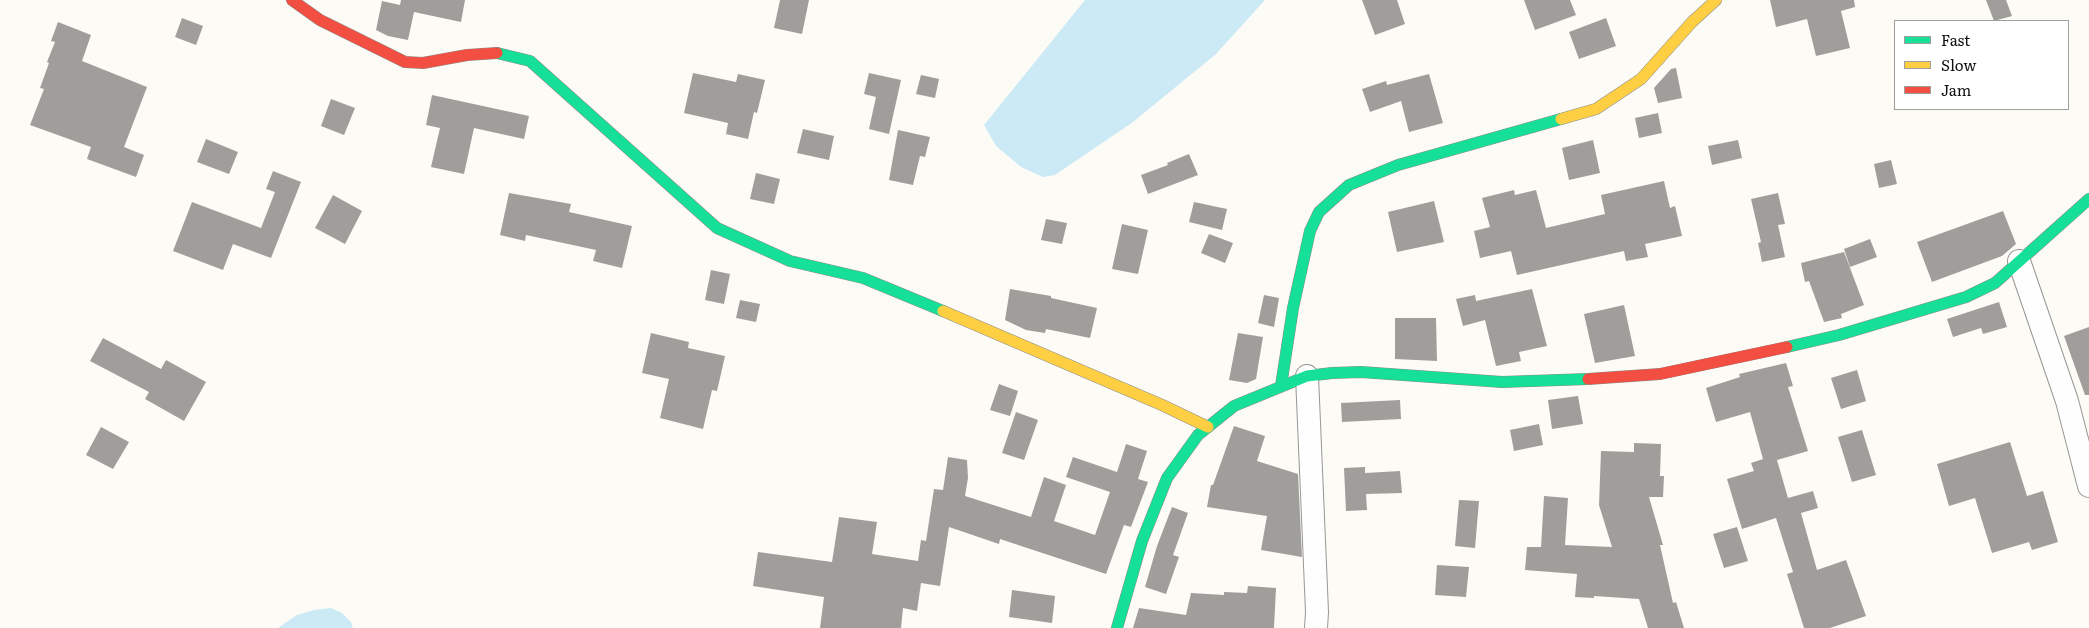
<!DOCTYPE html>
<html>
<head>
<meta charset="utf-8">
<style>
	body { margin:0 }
	#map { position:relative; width:2089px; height:628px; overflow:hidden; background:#fcfbf6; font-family:Literata,serif }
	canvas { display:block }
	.legend { position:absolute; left:1894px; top:20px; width:175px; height:90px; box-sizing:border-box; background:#fff; border:1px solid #9f9f9f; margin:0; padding:6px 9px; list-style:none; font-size:15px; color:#101010 }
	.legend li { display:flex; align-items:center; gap:10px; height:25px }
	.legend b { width:25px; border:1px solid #9f9f9f }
</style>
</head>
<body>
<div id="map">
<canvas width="2089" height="628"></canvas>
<ul class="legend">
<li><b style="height:6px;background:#16e098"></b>Fast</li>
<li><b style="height:6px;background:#ffcf43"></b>Slow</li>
<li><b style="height:6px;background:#f24e42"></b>Jam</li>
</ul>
</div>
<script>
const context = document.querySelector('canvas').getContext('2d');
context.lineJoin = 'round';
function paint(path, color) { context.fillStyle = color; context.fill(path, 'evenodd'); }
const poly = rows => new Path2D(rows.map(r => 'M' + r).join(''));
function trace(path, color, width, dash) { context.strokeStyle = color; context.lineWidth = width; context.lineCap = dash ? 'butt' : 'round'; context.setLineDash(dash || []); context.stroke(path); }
paint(poly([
	[1085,0,1265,0,1216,54,1133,122,1055,175,1043,177,1021,167,996,146,984,125],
	[331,608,342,613,351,622,353,628,278,628,297,615,314,610]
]), '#cceaf6');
paint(poly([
	[401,0,465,0,461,22,414,12,408,40,388,36,376,30,382,1,400,5],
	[780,0,809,0,802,34,774,28],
	[1362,0,1397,0,1405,24,1375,35],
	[1524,0,1570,0,1576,15,1535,30],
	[1770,0,1854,0,1855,7,1841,11,1850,48,1816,56,1807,19,1776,27],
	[1986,0,2006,0,2012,16,1994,21],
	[182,18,203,26,196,45,175,37],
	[1606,18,1616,46,1579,59,1569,32],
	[58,22,91,35,82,61,147,87,124,147,144,155,136,177,87,159,91,147,30,125,44,89,40,88,49,63,47,62,55,42,51,41],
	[1676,68,1682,98,1658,103,1654,88,1671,69],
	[693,73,736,82,738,74,765,80,757,113,754,112,748,139,726,134,728,123,684,113],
	[869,73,901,80,889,134,869,129,876,97,864,94],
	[1429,74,1443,123,1409,132,1401,101,1370,112,1362,89,1386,81,1387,85],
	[921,75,939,79,935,98,916,94],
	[432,95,529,116,524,139,474,128,464,174,431,167,440,128,426,125],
	[331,99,355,108,344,135,321,126],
	[1658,113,1662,133,1639,138,1635,118],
	[803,129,834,136,829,160,797,153],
	[898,130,930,137,925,157,920,156,913,185,889,180],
	[206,139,238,152,229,174,197,162],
	[1593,140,1600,173,1569,180,1562,148],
	[1738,140,1742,158,1712,165,1708,146],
	[1189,154,1198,175,1148,194,1141,175,1168,165,1167,163],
	[1891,160,1897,184,1879,188,1874,164],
	[273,171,301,182,271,258,233,244,223,270,173,251,192,202,261,228,275,192,266,189],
	[756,173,780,179,774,204,750,199],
	[1664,181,1670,208,1675,206,1682,236,1645,244,1648,257,1626,261,1624,251,1517,275,1511,251,1480,258,1474,231,1490,227,1482,198,1514,190,1515,195,1536,190,1546,228,1605,214,1601,195],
	[509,193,571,204,569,212,632,226,622,268,593,261,596,250,526,235,525,241,500,235],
	[1778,193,1785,224,1778,225,1785,257,1762,262,1758,243,1761,242,1751,199],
	[333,195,362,211,345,244,315,228],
	[1434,201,1444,242,1397,252,1388,212],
	[1194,202,1227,209,1222,230,1189,222],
	[2003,211,2016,244,2002,256,1932,282,1917,242],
	[1046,219,1067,223,1062,244,1041,240],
	[1122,224,1148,230,1138,274,1112,269],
	[1209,234,1233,243,1225,263,1201,253],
	[1870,239,1877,257,1850,267,1844,249],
	[1844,252,1864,305,1841,314,1842,318,1824,322,1809,281,1805,282,1801,263],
	[711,270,730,274,724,304,705,300],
	[1010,289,1051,296,1051,298,1097,308,1090,338,1046,329,1045,333,1026,330,1005,320],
	[1532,289,1547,346,1519,352,1521,361,1496,366,1485,320,1463,326,1456,299,1475,295,1476,301],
	[1264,295,1279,298,1274,327,1258,323],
	[740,300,760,304,756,322,736,318],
	[1999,302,2007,327,1983,334,1981,328,1953,337,1947,319],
	[1624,305,1635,356,1595,363,1584,314],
	[1395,318,1436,318,1437,361,1395,359],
	[2089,327,2089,395,2085,395,2064,336],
	[651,333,689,342,688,348,725,356,717,391,712,390,703,429,660,418,669,379,642,373],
	[1238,333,1263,337,1256,379,1247,383,1229,380],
	[103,338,161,369,166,360,206,382,184,421,145,399,149,392,90,361],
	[1786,363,1793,386,1788,387,1808,451,1777,460,1788,498,1813,491,1818,508,1801,513,1817,570,1846,560,1866,616,1830,628,1804,628,1787,574,1793,572,1776,518,1742,529,1727,479,1754,471,1751,463,1763,459,1750,412,1716,422,1706,388,1740,377,1739,374],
	[1857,370,1866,401,1841,409,1831,378],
	[999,384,1018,391,1010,416,990,410],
	[1578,396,1583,424,1552,429,1548,400],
	[1400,400,1401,419,1342,422,1341,403],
	[1016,412,1038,420,1024,460,1002,453],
	[1539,424,1543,445,1514,451,1510,430],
	[1234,426,1265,436,1257,461,1298,474,1302,557,1261,550,1267,516,1207,507,1211,485,1213,485],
	[101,427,129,442,113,469,86,455],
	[1862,430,1876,475,1852,482,1838,437],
	[2010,442,2027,496,2043,491,2058,542,2032,550,2029,542,1992,553,1975,498,1949,506,1937,464],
	[1634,443,1661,444,1660,476,1664,476,1663,497,1649,497,1663,545,1660,545,1673,603,1676,602,1684,628,1648,628,1639,599,1594,596,1594,598,1575,597,1577,574,1525,570,1527,547,1541,547,1544,496,1568,498,1565,545,1612,547,1599,505,1601,451,1634,452],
	[1126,444,1147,451,1138,479,1148,482,1131,527,1124,525,1106,574,1000,539,999,544,949,527,940,586,921,583,917,611,903,608,901,628,820,628,824,597,753,586,758,552,832,562,839,517,877,522,872,554,918,561,921,540,926,541,934,489,943,490,948,457,967,460,968,478,965,496,1031,517,1044,477,1066,485,1054,521,1095,535,1110,492,1066,477,1073,457,1117,472],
	[1365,467,1365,473,1400,471,1402,493,1366,494,1367,510,1346,511,1344,468],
	[1459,500,1479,501,1475,548,1455,546],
	[1172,507,1188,513,1173,555,1179,557,1166,594,1145,587,1157,546],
	[1737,527,1748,561,1724,568,1713,534],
	[1437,565,1469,567,1466,597,1435,595],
	[1248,586,1276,588,1274,628,1133,628,1139,608,1186,615,1191,593,1224,595,1224,592,1247,593],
	[1012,590,1055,596,1052,623,1009,617]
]), '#a09e9b');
const street = poly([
	[2019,261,2067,401,2089,486],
	[1307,376,1317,612,1316,628]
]);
const fast = poly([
	[497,53,530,61,717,228,790,261,863,278,943,311],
	[1787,347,1839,335,1966,297,1995,283,2089,199],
	[1281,386,1293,308,1310,231,1319,212,1349,185,1398,165,1561,119],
	[1117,628,1142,541,1167,478,1198,435,1234,406,1307,376,1332,373,1361,372,1502,382,1588,379]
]);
const slow = poly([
	[1561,119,1596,109,1641,79,1692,22,1716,0],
	[943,311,1162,405,1208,427]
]);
const jam = poly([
	[292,0,320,20,405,62,423,63,467,55,497,53],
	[1588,379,1660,374,1787,347]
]);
trace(street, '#969694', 24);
trace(fast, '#8d8c8a', 12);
trace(slow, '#8d8c8a', 12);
trace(jam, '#8d8c8a', 12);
trace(street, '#fffefe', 22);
trace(fast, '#16e098', 11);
trace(slow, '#ffcf43', 11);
trace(jam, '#f24e42', 11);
</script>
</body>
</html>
